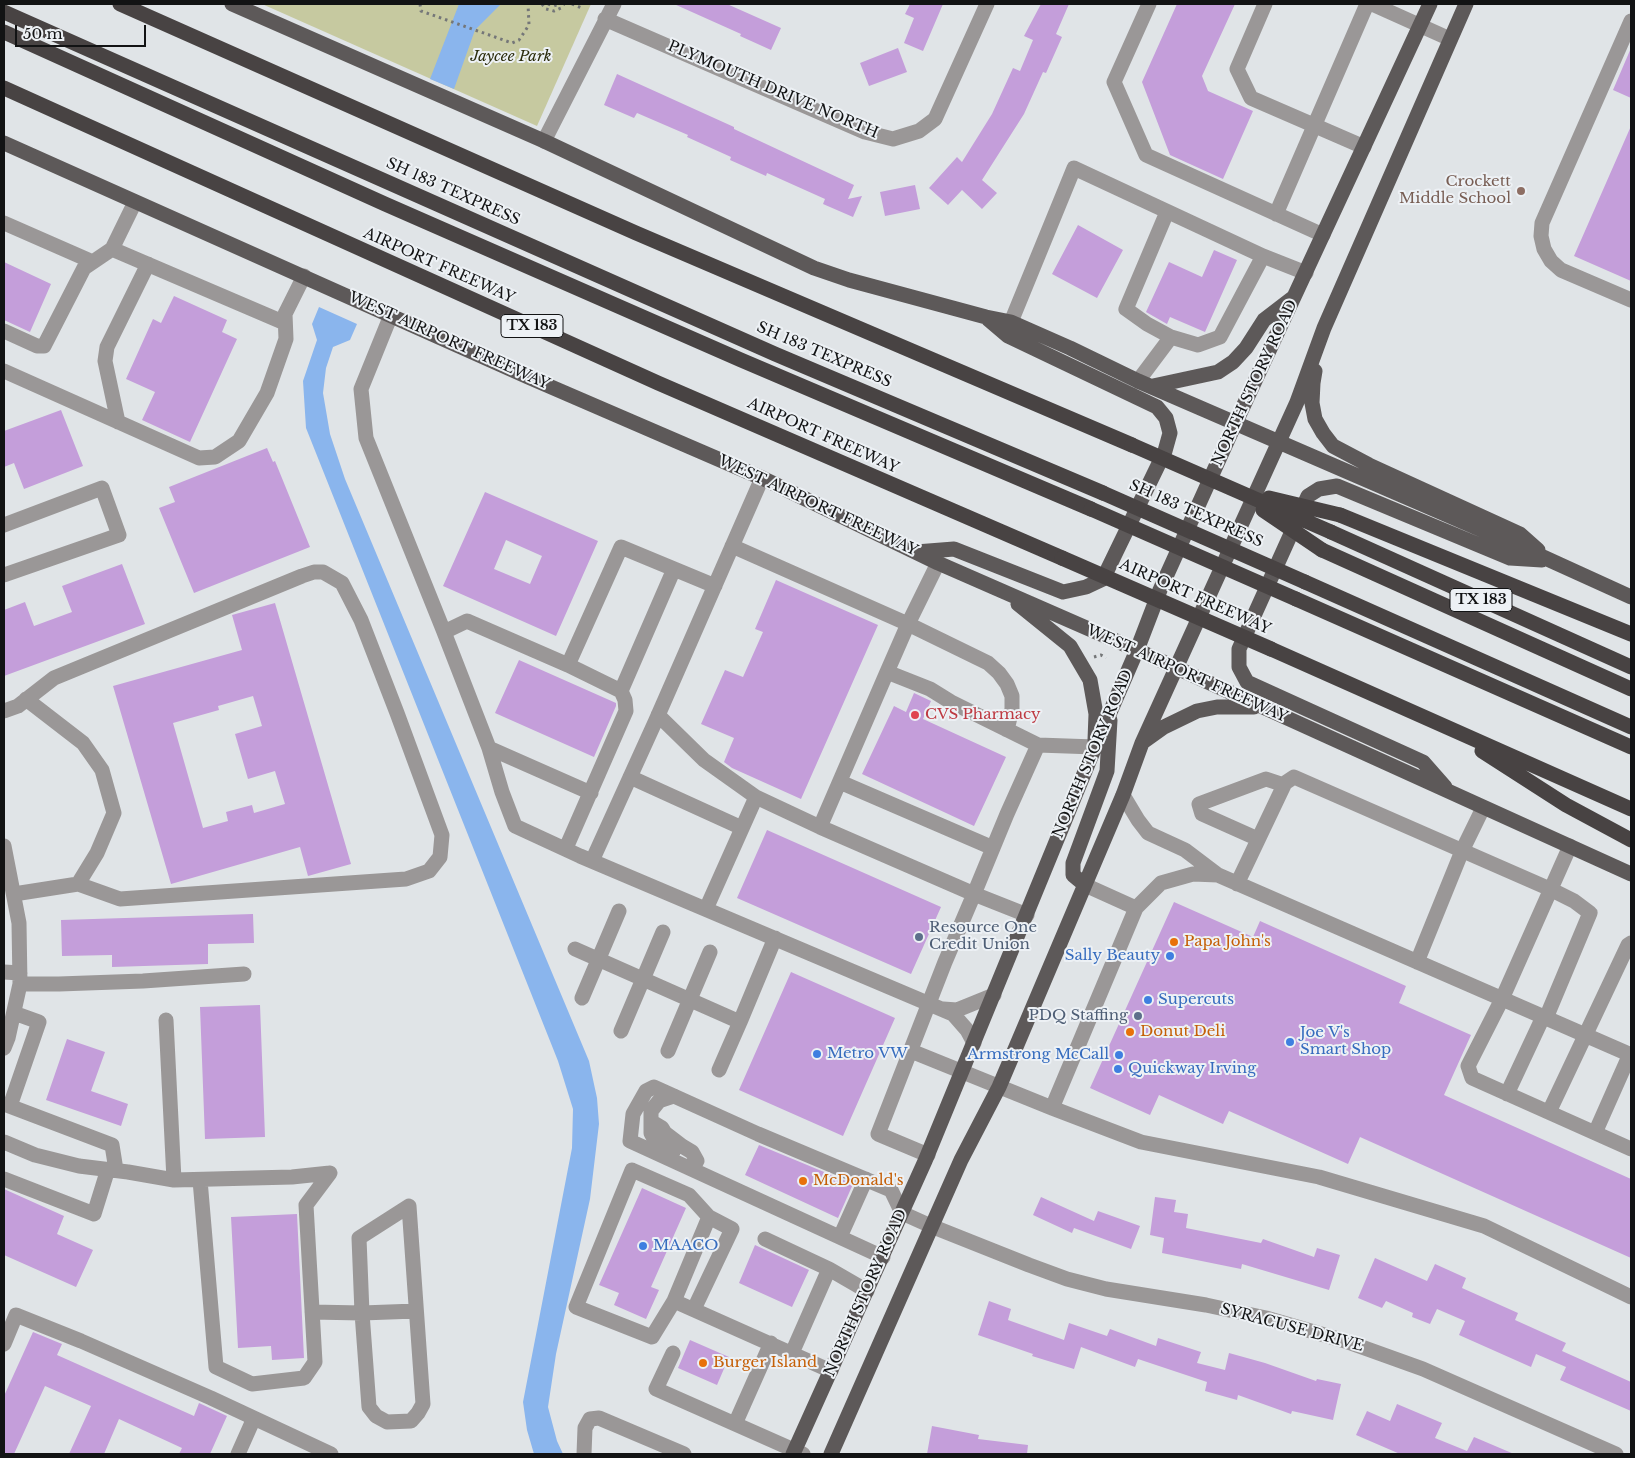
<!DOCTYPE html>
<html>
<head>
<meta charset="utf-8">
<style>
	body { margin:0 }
	#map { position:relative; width:1635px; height:1458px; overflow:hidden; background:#e0e4e7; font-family:"Libre Baskerville",serif }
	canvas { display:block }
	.frame { position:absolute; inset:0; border:5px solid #121314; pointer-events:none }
	.scale { position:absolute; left:15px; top:25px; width:131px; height:22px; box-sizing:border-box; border:2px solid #121314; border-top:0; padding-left:6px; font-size:15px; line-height:18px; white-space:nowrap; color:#121314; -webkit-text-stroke:4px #edf1f5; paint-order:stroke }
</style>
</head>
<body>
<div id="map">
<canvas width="1635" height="1458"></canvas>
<div class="frame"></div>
<div class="scale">50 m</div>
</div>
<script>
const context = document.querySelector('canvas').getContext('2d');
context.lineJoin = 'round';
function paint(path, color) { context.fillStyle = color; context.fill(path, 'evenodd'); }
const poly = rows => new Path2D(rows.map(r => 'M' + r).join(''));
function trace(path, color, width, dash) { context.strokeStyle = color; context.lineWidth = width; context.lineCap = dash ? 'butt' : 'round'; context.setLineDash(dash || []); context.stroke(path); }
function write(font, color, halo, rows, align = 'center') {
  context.font = font + ' "Libre Baskerville",serif'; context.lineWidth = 4; context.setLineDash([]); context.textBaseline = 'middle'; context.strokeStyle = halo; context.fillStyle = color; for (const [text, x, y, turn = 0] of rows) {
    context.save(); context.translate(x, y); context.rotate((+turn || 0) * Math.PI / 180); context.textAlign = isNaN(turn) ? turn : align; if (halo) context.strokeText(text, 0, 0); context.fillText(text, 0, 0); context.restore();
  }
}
paint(poly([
	[262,4,591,4,537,126]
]), '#c6c9a0');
paint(poly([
	[459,4,501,4,475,30,454,89,430,79],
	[319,307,357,324,350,340,333,347,326,368,323,393,330,434,345,479,589,1061,597,1098,599,1124,590,1199,556,1354,548,1407,557,1441,563,1454,534,1454,527,1430,523,1402,572,1148,573,1109,558,1061,306,428,303,381,317,340,312,324]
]), '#8ab5ed');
paint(poly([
	[674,4,727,4,781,28,771,50,740,36,741,34],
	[910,4,943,4,923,51,904,43,914,18,905,14],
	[1041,4,1069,4,1056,34,1062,37,1046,73,1043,72,1024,114,982,180,997,193,982,209,962,190,948,205,929,188,957,157,962,162,992,114,1013,68,1020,71,1033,40,1024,36],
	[1177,4,1235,4,1202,76,1208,91,1253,111,1223,179,1170,155,1142,82],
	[898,48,907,72,869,86,860,63],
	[1631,48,1631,98,1613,90],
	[617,74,734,127,734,129,854,185,848,199,862,196,853,217,823,204,825,199,767,173,766,176,730,160,731,157,687,137,688,135,637,113,634,118,604,105],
	[1631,126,1631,281,1574,256],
	[915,185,920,209,885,216,880,192],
	[1078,225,1123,250,1097,298,1052,274],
	[1214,250,1237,260,1205,332,1170,317,1167,324,1146,312,1169,262,1202,277],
	[4,262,51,284,30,332,4,320],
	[174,296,227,320,222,332,237,339,190,442,142,420,155,392,126,379,153,319,161,323],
	[61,410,83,466,24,489,14,463,4,467,4,431],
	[267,448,273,462,275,461,310,547,194,593,159,508,175,502,169,487],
	[485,492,598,541,556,636,443,586],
	[506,540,542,556,530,584,494,569],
	[122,564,145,624,4,676,4,610,25,602,34,626,72,612,62,586],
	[776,580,878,625,801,799,732,768,724,762,734,738,701,724,725,670,743,677,763,632,755,629],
	[275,603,351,864,308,876,300,847,171,884,113,686,242,650,232,615],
	[253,696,262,726,235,734,248,779,275,771,285,804,254,813,252,805,226,812,228,821,203,828,173,723,219,710,218,706],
	[519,660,616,703,616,706,594,757,495,713],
	[914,693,931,701,923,719,1006,757,974,826,862,774,894,706,906,712],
	[767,830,941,907,911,974,737,898],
	[1174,902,1253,937,1260,921,1406,986,1399,1003,1471,1035,1444,1095,1631,1179,1631,1258,1360,1137,1348,1164,1229,1111,1223,1124,1159,1095,1150,1115,1090,1088],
	[253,914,254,943,208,944,208,964,112,967,112,955,62,956,61,920],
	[791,972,895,1018,843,1136,739,1090],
	[260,1005,265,1137,205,1139,200,1007],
	[67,1039,105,1052,91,1091,128,1104,121,1126,46,1100],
	[759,1145,853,1184,838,1218,745,1175],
	[642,1188,686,1208,651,1287,659,1290,646,1319,614,1305,619,1293,599,1285],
	[4,1189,64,1216,57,1234,93,1250,76,1287,4,1255],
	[1041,1197,1094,1221,1098,1211,1140,1226,1131,1249,1074,1228,1072,1233,1033,1215],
	[1155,1197,1176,1200,1174,1212,1188,1214,1186,1228,1261,1243,1263,1239,1314,1257,1317,1248,1340,1255,1329,1290,1242,1264,1241,1269,1162,1253,1164,1238,1150,1235],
	[297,1214,304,1358,272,1360,271,1346,238,1348,231,1217],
	[755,1245,809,1270,792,1307,739,1283],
	[1375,1258,1427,1281,1435,1264,1466,1278,1462,1288,1518,1313,1515,1320,1566,1343,1562,1351,1631,1382,1631,1411,1560,1380,1566,1367,1536,1354,1531,1367,1459,1335,1465,1321,1437,1309,1430,1324,1412,1317,1413,1313,1386,1301,1382,1308,1358,1298],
	[989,1301,1011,1309,1008,1320,1064,1340,1069,1323,1107,1336,1110,1329,1156,1346,1158,1338,1201,1352,1197,1363,1225,1370,1229,1353,1265,1363,1316,1381,1317,1379,1341,1384,1333,1420,1292,1411,1291,1414,1238,1395,1237,1400,1205,1391,1207,1382,1138,1359,1135,1367,1081,1347,1074,1369,1032,1356,1033,1354,978,1335],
	[33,1332,62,1344,57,1355,194,1416,199,1403,227,1416,210,1454,179,1454,182,1448,119,1419,104,1454,69,1454,91,1406,45,1386,14,1454,4,1454,4,1396],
	[690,1340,729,1357,717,1385,678,1368],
	[1397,1404,1442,1423,1435,1438,1467,1451,1474,1437,1514,1454,1400,1454,1356,1435,1367,1411,1390,1421],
	[932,1426,979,1435,978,1439,1028,1445,1027,1454,927,1454]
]), '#c49eda');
trace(poly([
	[420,4,421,11,512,43,519,40,529,25,528,4],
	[542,4,546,9,554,11,561,8,564,4],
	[548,4,554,6,558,4],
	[572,4,584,9],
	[1094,657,1101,655,1106,658]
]), '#747678', 3, [2.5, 4]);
trace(poly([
	[1149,4,1114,82,1146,155,1323,235],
	[1265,4,1237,69,1251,98,1364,147],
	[1372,4,1450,39],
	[605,19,865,132,893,139,919,131,935,119,987,4],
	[1631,21,1542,223,1541,236,1544,249,1551,261,1561,270,1631,300],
	[544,141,614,4],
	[1167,212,1126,309,1147,324,1171,337],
	[1276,214,1367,4],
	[4,223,93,262],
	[112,249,285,323],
	[391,315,361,389,366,438,444,632],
	[1011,322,1074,168,1263,256],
	[4,331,37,346,44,346,84,268,112,249,135,202],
	[4,371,199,458,215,457,239,441,267,393,286,339,285,314,304,276],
	[1138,381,1171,337,1198,345,1220,337,1263,256,1306,273],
	[118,422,105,361,107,347,148,264],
	[4,525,102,488,119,535,4,575],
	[732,546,908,624,988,663,999,673,1007,684,1012,696,1012,709,1007,730],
	[568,665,621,547,715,586],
	[887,672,908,624,938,563],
	[621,691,674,569],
	[26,699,83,743,102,770,114,813,97,853,78,884],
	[4,711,18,706,54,678,302,576,314,572,323,572,342,583,361,620,397,713,442,835,440,857,429,871,406,879,120,899,78,884,14,894],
	[658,715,704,760,756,797,820,827],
	[1038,745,1095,747],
	[489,748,591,793],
	[630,777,742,828],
	[840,782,993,848],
	[1123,795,1138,820,1148,833,1185,850,1218,875],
	[1258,839,1202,814,1199,804,1266,779,1284,785],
	[4,846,19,923,20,984,8,1038,4,1048],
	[1570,846,1502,999,1468,1066,1472,1078,1631,1149],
	[566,848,626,711,625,700,621,691,568,665,467,621,444,632,489,748,502,792,515,826,580,856,953,1014,967,1030,974,1043],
	[592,861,656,720,762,478],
	[1237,884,1285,783,1294,777,1550,889,1574,901,1590,913,1546,1018],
	[1085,885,1136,908],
	[706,909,756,797],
	[575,949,740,1022,775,938],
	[1417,962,1462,851,1483,808],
	[4,972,20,973],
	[20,984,59,984,143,981,244,974],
	[582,998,619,911],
	[943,1009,957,1010,994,995],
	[166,1020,174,1180],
	[621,1031,663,932],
	[668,1051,710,952],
	[911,1051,1052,1108,1141,1142,1319,1177,1484,1226,1631,1297],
	[719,1070,740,1022],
	[1507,1094,1543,1017],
	[4,1104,112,1145,116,1170],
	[10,1106,39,1022,14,1013],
	[1052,1108,1136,908,1161,883,1193,874,1218,875,1631,1055],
	[1549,1112,1628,945,1631,943],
	[652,1122,662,1128,665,1133,682,1146,692,1152,697,1161],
	[1595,1133,1630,1054],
	[4,1142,35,1155,79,1166,128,1172,174,1180,292,1177,330,1173],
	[673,1152,663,1148,656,1142,651,1133,651,1111,659,1101,674,1096],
	[928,1155,878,1134,945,962,974,894,1007,814,1038,745,951,702,930,689,887,672,820,827,974,894,1027,915],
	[4,1179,94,1214,108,1169],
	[200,1180,216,1367,252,1384,304,1378,315,1362,306,1205,330,1173],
	[840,1237,866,1179],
	[765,1239,829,1269,867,1291],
	[883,1257,630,1141,633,1114,646,1091,654,1087,758,1134,891,1190,902,1213,931,1226,1029,1265,1067,1279,1106,1289,1206,1305,1266,1318,1345,1341,1423,1369,1616,1454],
	[674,1301,652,1337,576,1307,632,1170,689,1195,709,1217,674,1301,831,1371],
	[694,1309,732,1229,709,1217],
	[312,1312,362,1313,359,1238,409,1206,423,1404,418,1413,411,1421,387,1422,376,1416,369,1407,362,1313,416,1311],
	[4,1344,16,1315,81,1341,211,1398,331,1454],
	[673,1353,656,1389,803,1454],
	[792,1353,829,1269],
	[735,1424,771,1343],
	[238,1454,254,1418],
	[584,1454,585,1428,590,1419,599,1418,684,1454]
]), '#9a9797', 15);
trace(poly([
	[232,4,544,141,814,268,849,280,986,317,1011,322,1070,348,1138,381,1510,542,1631,597],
	[4,143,528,377,762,478,938,563,1137,650,1631,874],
	[1315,371,1313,383,1312,403,1315,419,1323,433,1333,446,1369,465,1520,534,1538,550],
	[1153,386,1218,372,1233,362,1246,348,1264,320,1294,297],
	[916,552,954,549,1063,592,1086,587,1103,579,1165,451,1170,433,1166,418,1157,407,1008,336,988,319],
	[1018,604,1070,646,1090,680,1096,714,1095,740],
	[1143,742,1164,727,1197,711,1217,707,1254,707],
	[1445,787,1423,762,1247,682,1239,667,1239,649,1308,496,1319,489,1337,486,1510,558,1542,560],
	[1085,885,1073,875,1073,863,1107,771,1110,720],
	[793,1454,925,1161,1095,747,1137,650,1160,590,1235,424,1430,4],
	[831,1454,961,1160,999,1087,1123,795,1142,743,1297,402,1324,328,1466,4]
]), '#5d5959', 15);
trace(poly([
	[120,4,636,233,1132,445],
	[4,12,775,354,1103,493],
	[4,32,385,204,741,360,1091,509],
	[4,88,658,383,1062,558],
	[1340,515,1631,634],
	[1331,532,1631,667],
	[1322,550,1631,689],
	[1305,582,1631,727],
	[1296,599,1631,747],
	[1271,649,1631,809],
	[1482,751,1566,805,1631,840]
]), '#484343', 15);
trace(poly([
	[1132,445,1331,532],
	[1103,493,1305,582],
	[1269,498,1340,515],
	[1091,509,1296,599],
	[1263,510,1322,550],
	[1062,558,1271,649]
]), '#484343', 15);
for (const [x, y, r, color] of [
	[1521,191,5,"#8d6e63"],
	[915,715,5,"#e0444e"],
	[919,937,5,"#5c6f8a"],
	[1174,942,5,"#e8710a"],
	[1170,956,5,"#3f7fe0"],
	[1148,1000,5,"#3f7fe0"],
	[1138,1016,5,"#5c6f8a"],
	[1130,1032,5,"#e8710a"],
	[1290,1042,5,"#3f7fe0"],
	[817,1054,5,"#3f7fe0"],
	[1119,1055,5,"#3f7fe0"],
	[1118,1069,5,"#3f7fe0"],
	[803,1181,5,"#e8710a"],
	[643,1246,5,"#3f7fe0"],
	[703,1363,5,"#e8710a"]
]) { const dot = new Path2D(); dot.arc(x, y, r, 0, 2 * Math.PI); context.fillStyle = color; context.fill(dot); trace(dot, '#edf1f5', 2); }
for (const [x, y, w] of [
	[532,326,62],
	[1481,600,62]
]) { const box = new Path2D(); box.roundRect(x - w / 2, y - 11.5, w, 23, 4); context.fillStyle = '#edf1f5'; context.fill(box); trace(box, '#121314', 1); }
write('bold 14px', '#121314', null, [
	["TX 183",532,326],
	["TX 183",1481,600]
]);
write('italic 15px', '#2a2b0b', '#edf1f5', [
	["Jaycee Park",511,57]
]);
write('15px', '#121314', '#edf1f5', [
	["PLYMOUTH DRIVE NORTH",773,90,23],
	["SH 183 TEXPRESS",453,192,24],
	["AIRPORT FREEWAY",439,266,24],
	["WEST AIRPORT FREEWAY",449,341,24],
	["SH 183 TEXPRESS",824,355,23],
	["NORTH STORY ROAD",1255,383,-65],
	["AIRPORT FREEWAY",823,436,24],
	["WEST AIRPORT FREEWAY",818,506,25],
	["SH 183 TEXPRESS",1196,514,24],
	["AIRPORT FREEWAY",1195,597,24],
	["WEST AIRPORT FREEWAY",1187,674,24],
	["NORTH STORY ROAD",1093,754,-67],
	["NORTH STORY ROAD",866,1293,-66],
	["SYRACUSE DRIVE",1292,1328,15]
]);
write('15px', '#785e54', '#edf1f5', [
	["Crockett",1511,182],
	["Middle School",1511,199]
], 'right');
write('15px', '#be3a42', '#edf1f5', [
	["CVS Pharmacy",925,715]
], 'left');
write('15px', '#4e5e75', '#edf1f5', [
	["Resource One",929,928],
	["Credit Union",929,945],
	["PDQ Staffing",1128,1016,"right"]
], 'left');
write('15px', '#c56008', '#edf1f5', [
	["Papa John's",1184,942],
	["Donut Deli",1140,1032],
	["McDonald's",813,1181],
	["Burger Island",713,1363]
], 'left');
write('15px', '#366cbe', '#edf1f5', [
	["Sally Beauty",1160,956,"right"],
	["Supercuts",1158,1000],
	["Joe V's",1300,1033],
	["Smart Shop",1300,1050],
	["Metro VW",827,1054],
	["Armstrong McCall",1109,1055,"right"],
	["Quickway Irving",1128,1069],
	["MAACO",653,1246]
], 'left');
</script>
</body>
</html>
